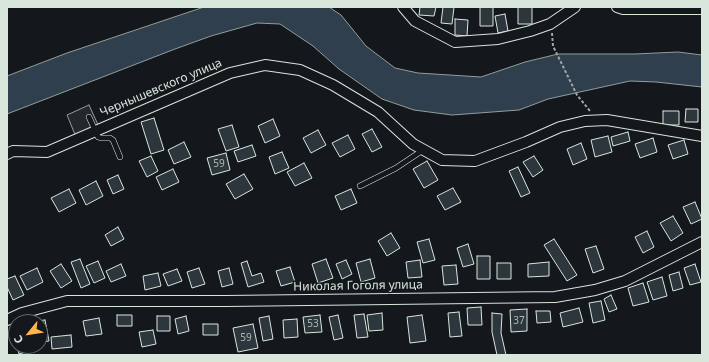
<!DOCTYPE html>
<html>
<head>
<meta charset="utf-8">
<style>
	body { margin:0 }
	#map { position:relative; width:709px; height:362px; overflow:hidden; background:#14181c; font-family:"Noto Sans",sans-serif }
	canvas { display:block }
	.frame { position:absolute; inset:0; border:8px solid #d8e6dc; pointer-events:none }
	.north { position:absolute; left:8px; top:314px; width:40px; height:40px; box-sizing:border-box; background:#14181c; border:1px solid #626a69; border-radius:50%; rotate:240deg; font-size:11px; font-weight:700; line-height:16px; text-align:center; color:#d8e6dc }
	.north::after { content:''; display:block; margin:auto; width:14px; height:18px; background:#ffb74d; clip-path:polygon(50% 0,100% 100%,50% 72%,0 100%) }
</style>
</head>
<body>
<div id="map">
<canvas width="709" height="362"></canvas>
<div class="frame"></div>
<div class="north">С</div>
</div>
<script>
const context = document.querySelector('canvas').getContext('2d');
context.lineJoin = 'round';
function paint(path, color) { context.fillStyle = color; context.fill(path, 'evenodd'); }
const poly = rows => new Path2D(rows.map(r => 'M' + r).join(''));
function trace(path, color, width, dash) { context.strokeStyle = color; context.lineWidth = width; context.lineCap = dash ? 'butt' : 'round'; context.setLineDash(dash || []); context.stroke(path); }
function write(font, color, halo, rows, align = 'center') {
  context.font = font + ' "Noto Sans",sans-serif'; context.lineWidth = 3; context.setLineDash([]); context.textBaseline = 'middle'; context.strokeStyle = halo; context.fillStyle = color; for (const [text, x, y, turn = 0] of rows) {
    context.save(); context.translate(x, y); context.rotate((+turn || 0) * Math.PI / 180); context.textAlign = isNaN(turn) ? turn : align; if (halo) context.strokeText(text, 0, 0); context.fillText(text, 0, 0); context.restore();
  }
}
const parking = poly([
	[89,105,99,127,76,137,67,115,89,105]
]);
paint(parking, '#24282b');
trace(parking, '#939e99', 1);
const water = poly([
	[204,7,329,7,341,15,366,46,395,68,418,73,481,77,525,62,558,54,635,54,678,52,702,55,702,87,656,82,630,81,548,99,519,110,452,115,414,110,382,99,339,69,313,46,280,24,257,23,211,36,175,49,7,114,7,76,67,53,204,7]
]);
paint(water, '#2f3f4d');
trace(water, '#939e99', 1);
const building = poly([
	[420,7,436,7,434,16,419,15,420,7],
	[443,7,454,7,452,24,441,23,443,7],
	[480,7,493,7,493,26,480,26,480,7],
	[518,7,532,7,532,24,518,24,518,7],
	[505,14,508,31,498,33,495,16,505,14],
	[455,19,468,20,467,36,455,35,455,19],
	[686,109,698,109,698,122,685,122,686,109],
	[663,111,679,111,679,125,663,125,663,111],
	[154,118,164,150,151,154,141,122,154,118],
	[273,119,280,136,265,143,258,126,273,119],
	[232,125,239,147,226,151,218,129,232,125],
	[372,129,382,147,372,152,362,134,372,129],
	[318,130,326,145,311,153,303,138,318,130],
	[628,132,630,141,613,146,611,137,628,132],
	[348,135,355,149,340,157,332,143,348,135],
	[608,136,612,152,595,157,591,140,608,136],
	[653,138,657,152,640,158,635,144,653,138],
	[684,140,688,154,673,159,668,145,684,140],
	[184,142,191,157,174,164,168,150,184,142],
	[581,143,587,159,573,165,567,149,581,143],
	[252,145,256,156,238,162,234,151,252,145],
	[282,152,289,168,275,174,269,157,282,152],
	[226,153,230,170,212,175,207,158,226,153],
	[151,156,158,171,147,177,139,161,151,156],
	[534,156,543,170,533,177,523,162,534,156],
	[427,161,438,180,424,188,413,169,427,161],
	[304,163,312,178,295,186,287,172,304,163],
	[518,167,530,193,521,197,509,171,518,167],
	[173,169,179,182,162,190,156,177,173,169],
	[244,174,253,189,235,199,226,184,244,174],
	[118,175,124,189,113,194,107,180,118,175],
	[96,181,103,196,86,205,79,190,96,181],
	[453,188,461,202,445,210,437,196,453,188],
	[69,189,76,203,59,212,51,198,69,189],
	[351,189,357,203,341,210,335,196,351,189],
	[695,202,702,219,691,224,683,207,695,202],
	[673,216,683,233,671,241,660,223,673,216],
	[118,227,124,239,111,246,105,235,118,227],
	[647,231,654,247,643,253,635,237,647,231],
	[391,233,400,248,387,256,378,241,391,233],
	[429,239,435,260,423,263,417,242,429,239],
	[554,239,577,275,567,281,544,245,554,239],
	[468,244,474,264,463,267,457,248,468,244],
	[596,246,604,269,593,273,585,249,596,246],
	[477,256,490,256,490,279,477,279,477,256],
	[80,259,90,284,81,288,71,262,80,259],
	[326,259,333,278,318,283,312,264,326,259],
	[370,259,375,278,361,282,356,263,370,259],
	[346,260,352,274,342,279,336,264,346,260],
	[420,260,422,277,408,278,406,262,420,260],
	[98,261,105,278,94,283,86,266,98,261],
	[247,261,252,276,261,273,264,282,248,287,241,263,247,261],
	[549,262,549,276,528,277,528,264,549,262],
	[497,263,511,263,511,279,497,279,497,263],
	[61,264,72,281,61,288,50,271,61,264],
	[121,264,126,276,111,282,106,271,121,264],
	[695,264,701,282,690,285,684,268,695,264],
	[456,265,458,284,444,285,442,266,456,265],
	[290,267,295,282,281,286,276,271,290,267],
	[37,268,43,282,27,290,20,276,37,268],
	[199,268,205,284,192,288,187,272,199,268],
	[229,268,233,284,222,287,218,271,229,268],
	[177,269,182,281,168,286,163,274,177,269],
	[679,272,683,288,673,291,669,275,679,272],
	[158,273,161,286,145,290,143,276,158,273],
	[15,276,24,295,13,300,7,287,7,279,15,276],
	[662,277,667,296,653,300,647,282,662,277],
	[643,283,649,302,633,306,628,288,643,283],
	[611,295,617,309,609,312,604,299,611,295],
	[601,301,605,320,593,323,589,303,601,301],
	[481,307,482,325,468,325,467,308,481,307],
	[579,308,583,322,563,327,560,313,579,308],
	[527,309,527,331,511,332,510,310,527,309],
	[536,311,550,311,551,322,537,323,536,311],
	[459,312,462,336,450,337,448,313,459,312],
	[382,313,383,330,369,331,367,315,382,313],
	[492,313,502,314,501,333,506,355,497,355,492,332,492,313],
	[364,314,368,337,357,338,354,315,364,314],
	[117,315,132,315,132,326,117,326,117,315],
	[320,315,322,332,305,333,303,317,320,315],
	[338,315,343,338,334,340,329,317,338,315],
	[422,315,426,341,410,343,407,317,422,315],
	[157,316,170,316,170,331,157,331,157,316],
	[186,316,189,331,178,334,175,319,186,316],
	[269,316,273,339,263,341,259,318,269,316],
	[99,318,102,334,86,336,83,321,99,318],
	[297,319,298,337,284,338,283,320,297,319],
	[45,320,49,341,41,342,40,322,37,321,45,320],
	[203,324,218,324,218,335,203,335,203,324],
	[253,324,258,348,238,352,233,328,253,324],
	[153,330,156,344,142,347,139,332,153,330],
	[71,335,72,347,52,349,51,337,71,335],
	[17,346,28,346,29,351,19,354,17,346]
]);
paint(building, '#2c363c');
trace(building, '#d8e6dc', 1);
const service = poly([
	[89,117,98,137,101,138,110,138,113,140,120,157],
	[360,186,396,168,423,150]
]);
const minor = poly([
	[403,7,415,21,455,42,498,39,530,31,550,24,575,7],
	[617,7,623,9,702,9],
	[7,154,13,151,47,152,230,73,265,65,300,70,333,85,378,112,413,144,442,160,475,161,526,142,560,127,585,121,607,120,702,136],
	[7,320,22,313,67,301,226,301,555,297,595,290,625,281,702,242]
]);
trace(service, '#d8e6dc', 6);
trace(minor, '#d8e6dc', 12);
trace(poly([
	[552,33,553,46,577,95,590,111]
]), '#9da8a2', 2, [3, 2]);
trace(service, '#14181c', 5);
trace(minor, '#14181c', 10);
write('10px', '#adbab4', null, [
	["59",219,164],
	["37",519,321],
	["53",313,324],
	["59",246,338]
]);
write('12px', '#d8e6dc', '#14181c', [
	["Чернышевского улица",161,88,-23],
	["Николая Гоголя улица",358,286,-1]
]);
</script>
</body>
</html>
